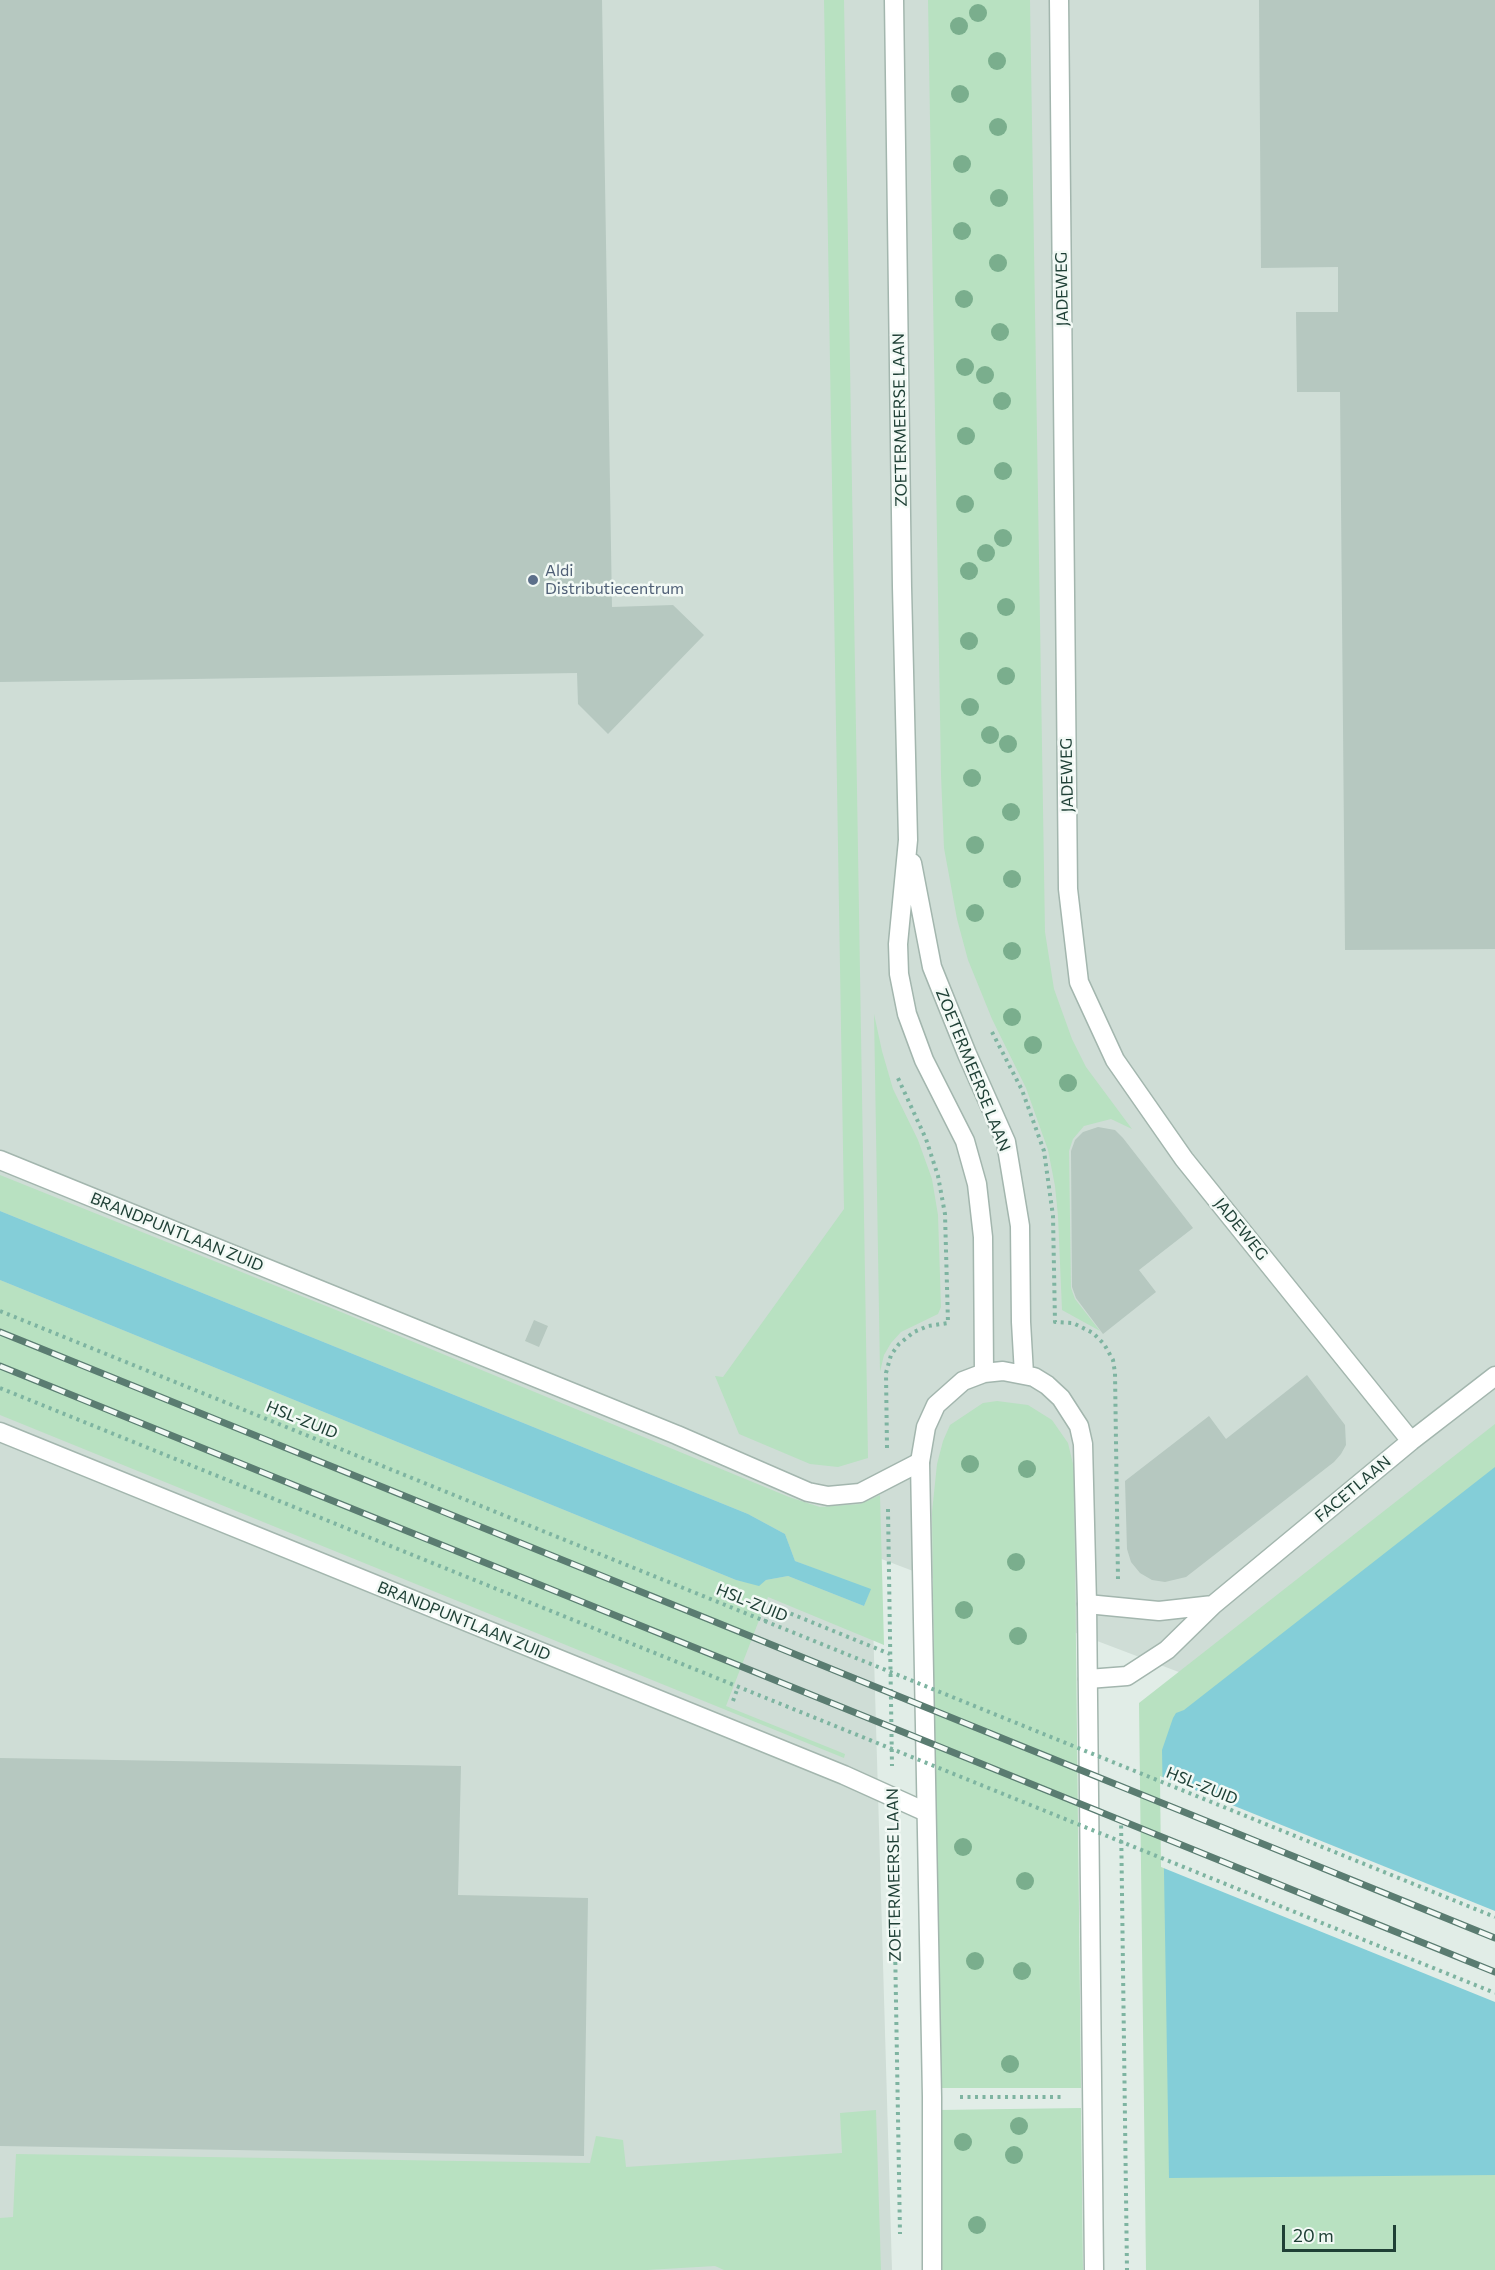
<!DOCTYPE html>
<html>
<head>
<meta charset="utf-8">
<style>
	body { margin:0 }
	#map { position:relative; width:1495px; height:2270px; overflow:hidden; background:#e1ede7; font-family:Commissioner,sans-serif }
	canvas { display:block }
	.scale { position:absolute; left:1282px; top:2225px; width:114px; height:27px; box-sizing:border-box; border:3px solid #1f4036; border-top:0; padding-left:8px; font-size:18px; line-height:21px; white-space:nowrap; color:#1f4036; -webkit-text-stroke:4px #f2f9f5; paint-order:stroke }
</style>
</head>
<body>
<div id="map">
<canvas width="1495" height="2270"></canvas>
<div class="scale">20 m</div>
</div>
<script>
const context = document.querySelector('canvas').getContext('2d');
context.lineJoin = 'round';
function paint(path, color) { context.fillStyle = color; context.fill(path, 'evenodd'); }
const poly = rows => new Path2D(rows.map(r => 'M' + r).join(''));
function trace(path, color, width, dash) { context.strokeStyle = color; context.lineWidth = width; context.lineCap = dash ? 'butt' : 'round'; context.setLineDash(dash || []); context.stroke(path); }
function write(font, color, halo, rows, align = 'center') {
  context.font = font + ' Commissioner,sans-serif'; context.lineWidth = 5; context.setLineDash([]); context.textBaseline = 'middle'; context.strokeStyle = halo; context.fillStyle = color; for (const [text, x, y, turn = 0] of rows) {
    context.save(); context.translate(x, y); context.rotate((+turn || 0) * Math.PI / 180); context.textAlign = isNaN(turn) ? turn : align; if (halo) context.strokeText(text, 0, 0); context.fillText(text, 0, 0); context.restore();
  }
}
paint(poly([
	[0,0,1495,0,1495,1435,1184,1674,871,1555,892,2270,0,2270]
]), '#cfddd6');
paint(poly([
	[824,0,844,0,868,1458,838,1467,810,1464,739,1434,715,1376,723,1377,844,1209],
	[928,0,1030,0,1045,932,1054,989,1072,1039,1086,1067,1132,1129,1111,1119,1084,1126,1073,1139,1069,1151,1071,1288,1075,1299,1100,1331,1062,1310,1058,1216,1055,1186,1048,1150,1026,1088,992,1019,968,960,957,919,944,848,941,775],
	[874,1014,882,1051,893,1089,918,1140,932,1179,938,1215,941,1307,938,1314,901,1332,891,1343,884,1355,880,1372],
	[0,1175,341,1312,789,1497,820,1507,860,1504,880,1495,884,1645,768,1597,726,1706,845,1754,844,1758,0,1415,0,1280,736,1580,759,1585,766,1580,788,1576,864,1606,870,1590,795,1561,785,1534,748,1514,0,1211],
	[997,1401,1028,1405,1052,1420,1068,1443,1074,1468,1081,2088,939,2088,932,1512,937,1464,943,1441,950,1425,983,1403],
	[1495,1424,1495,2270,1146,2270,1139,1703],
	[1081,2108,1083,2270,941,2270,939,2110],
	[876,2110,881,2270,724,2270,715,2266,647,2270,0,2270,0,2218,13,2217,16,2154,590,2163,596,2136,623,2140,626,2167,842,2153,840,2113]
]), '#b8e1c1');
paint(poly([
	[0,1211,748,1514,785,1534,795,1561,871,1589,864,1606,788,1576,766,1580,759,1586,736,1580,0,1280],
	[1495,1467,1495,2175,1169,2178,1162,1750,1173,1718,1176,1713,1184,1710]
]), '#84ced8');
paint(poly([
	[1160,1776,1495,1911,1495,2002,1161,1867]
]), '#e1ede7');
paint(poly([
	[0,0,602,0,612,607,673,605,704,635,608,734,578,704,577,673,0,682],
	[1259,0,1495,0,1495,949,1345,950,1340,392,1297,392,1296,312,1338,312,1338,267,1261,268],
	[1098,1127,1115,1130,1123,1138,1193,1228,1139,1270,1156,1292,1103,1334,1076,1298,1072,1287,1071,1151,1075,1140,1083,1132],
	[534,1320,548,1326,539,1347,525,1341],
	[1307,1375,1345,1425,1346,1445,1341,1454,1334,1462,1186,1577,1165,1582,1152,1580,1140,1573,1131,1562,1127,1549,1125,1481,1209,1416,1226,1439],
	[0,1758,461,1766,458,1895,588,1898,584,2156,0,2146]
]), '#b6c8c0');
const minor = poly([
	[1059,0,1068,889,1079,982,1115,1060,1184,1159,1411,1441],
	[0,1160,677,1435,808,1492,828,1496,860,1493,920,1462],
	[0,1432,844,1775,926,1812],
	[1087,1604,1159,1611,1213,1605],
	[1088,1679,1127,1676,1167,1650,1213,1605,1411,1441,1495,1376]
]);
const tertiary = poly([
	[894,0,902,587,908,840,898,944,899,974,907,1014,924,1060,965,1141,977,1184,983,1237,984,1373],
	[912,863,932,967,967,1054,1006,1142,1020,1226,1021,1322,1024,1374],
	[932,2270,932,2097,920,1462,926,1427,936,1405,963,1381,984,1373,1003,1371,1034,1377,1047,1385,1061,1398,1079,1426,1083,1444,1087,1604,1094,2270]
]);
trace(minor, '#a3b6ae', 21);
trace(tertiary, '#a3b6ae', 21);
trace(poly([
	[992,1032,1022,1090,1044,1151,1053,1216,1055,1322,1073,1323,1093,1333,1104,1344,1113,1360,1115,1373,1118,1579],
	[887,1448,886,1373,891,1355,899,1344,914,1332,928,1326,948,1323,945,1214,938,1176,926,1139,897,1076],
	[888,1509,892,1766],
	[765,1622,772,1606,890,1654],
	[733,1701,738,1687],
	[1121,1818,1127,2270],
	[893,1827,900,2234],
	[960,2097,1064,2097]
]), '#7eb4a1', 4, [3, 4.5]);
trace(minor, '#fff', 18);
trace(tertiary, '#fff', 18);
const rail = poly([
	[0,1332,1495,1938],
	[0,1366,1495,1972]
]);
trace(rail, '#5a7c71', 7);
trace(rail, '#f2f9f5', 4.5, [14]);
trace(poly([
	[0,1311,1495,1917],
	[0,1388,1495,1993]
]), '#7eb4a1', 4, [3, 4.5]);
context.fillStyle = '#7aae8d';
for (const [x, y] of [
	[978,13],
	[959,26],
	[997,61],
	[960,94],
	[998,127],
	[962,164],
	[999,198],
	[962,231],
	[998,263],
	[964,299],
	[1000,332],
	[965,367],
	[985,375],
	[1002,401],
	[966,436],
	[1003,471],
	[965,504],
	[1003,538],
	[986,553],
	[969,571],
	[1006,607],
	[969,641],
	[1006,676],
	[970,707],
	[990,735],
	[1008,744],
	[972,778],
	[1011,812],
	[975,845],
	[1012,879],
	[975,913],
	[1012,951],
	[1012,1017],
	[1033,1045],
	[1068,1083],
	[970,1464],
	[1027,1469],
	[1016,1562],
	[964,1610],
	[1018,1636],
	[963,1847],
	[1025,1881],
	[975,1961],
	[1022,1971],
	[1010,2064],
	[1019,2126],
	[963,2142],
	[1014,2155],
	[977,2225]
]) { context.beginPath(); context.arc(x, y, 9, 0, 2 * Math.PI); context.fill(); }
for (const [x, y, r, color] of [
	[533,580,6,"#5c6f8a"]
]) { const dot = new Path2D(); dot.arc(x, y, r, 0, 2 * Math.PI); context.fillStyle = color; context.fill(dot); trace(dot, '#f2f9f5', 2); }
write('16px', '#1f4036', '#f2f9f5', [
	["JADEWEG",1062,289,-91],
	["ZOETERMEERSE LAAN",900,420,-91],
	["JADEWEG",1067,775,-91],
	["ZOETERMEERSE LAAN",973,1070,68],
	["JADEWEG",1241,1229,51],
	["BRANDPUNTLAAN ZUID",177,1232,22],
	["HSL-ZUID",302,1420,22],
	["FACETLAAN",1353,1489,-40],
	["HSL-ZUID",752,1603,22],
	["BRANDPUNTLAAN ZUID",464,1621,22],
	["HSL-ZUID",1202,1786,22],
	["ZOETERMEERSE LAAN",894,1875,-91]
]);
write('16px', '#4e5e75', '#f2f9f5', [
	["Aldi",545,571],
	["Distributiecentrum",545,589]
], 'left');
</script>
</body>
</html>
